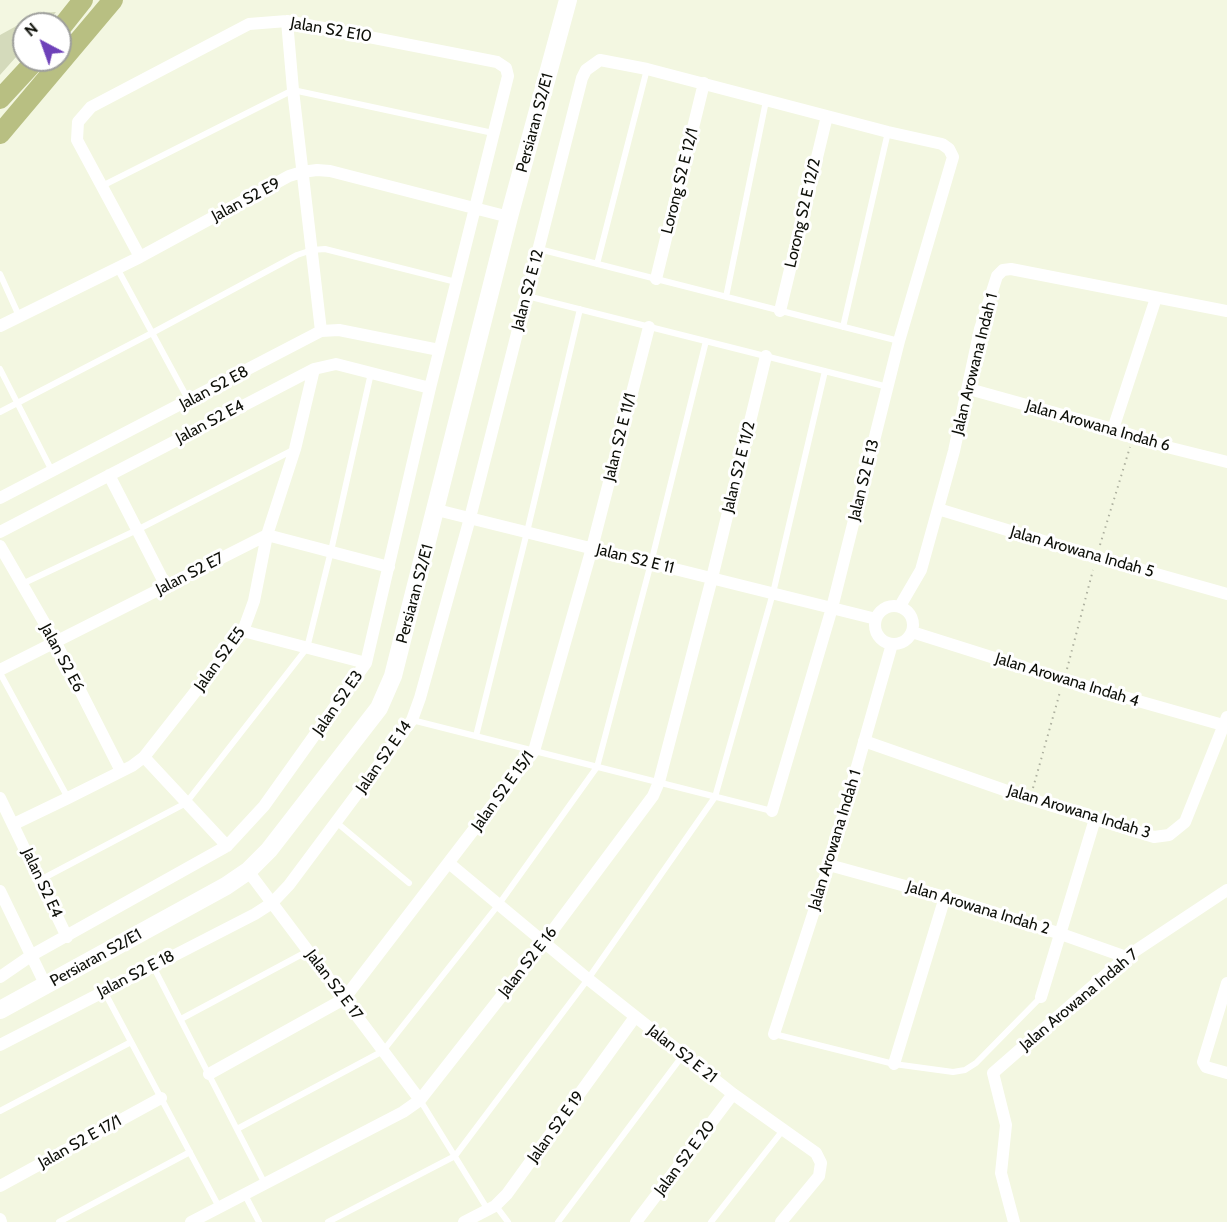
<!DOCTYPE html>
<html>
<head>
<meta charset="utf-8">
<style>
	body { margin:0 }
	#map { position:relative; width:1227px; height:1222px; overflow:hidden; background:#f3f7e1; font-family:Cabin,sans-serif }
	canvas { display:block }
	.north { position:absolute; left:12px; top:12px; width:60px; height:60px; box-sizing:border-box; background:#fff; border:2px solid #9e9f9c; border-radius:50%; rotate:319deg; font-size:16px; font-weight:700; line-height:24px; text-align:center; color:#0d0f08 }
	.north::after { content:''; display:block; margin:auto; width:21px; height:27px; background:#6e41b9; clip-path:polygon(50% 0,100% 100%,50% 72%,0 100%) }
</style>
</head>
<body>
<div id="map">
<canvas width="1227" height="1222"></canvas>
<div class="north">N</div>
</div>
<script>
const context = document.querySelector('canvas').getContext('2d');
context.lineJoin = 'round';
function paint(path, color) { context.fillStyle = color; context.fill(path, 'evenodd'); }
const poly = rows => new Path2D(rows.map(r => 'M' + r).join(''));
function trace(path, color, width, dash) { context.strokeStyle = color; context.lineWidth = width; context.lineCap = dash ? 'butt' : 'round'; context.setLineDash(dash || []); context.stroke(path); }
function write(font, color, halo, rows, align = 'center') {
  context.font = font + ' Cabin,sans-serif'; context.lineWidth = 6; context.setLineDash([]); context.textBaseline = 'middle'; context.strokeStyle = halo; context.fillStyle = color; for (const [text, x, y, turn = 0] of rows) {
    context.save(); context.translate(x, y); context.rotate((+turn || 0) * Math.PI / 180); context.textAlign = isNaN(turn) ? turn : align; if (halo) context.strokeText(text, 0, 0); context.fillText(text, 0, 0); context.restore();
  }
}
paint(poly([
	[56,12,46,24,24,24,24,48,0,75,0,35,40,13]
]), '#d4dabb');
trace(poly([
	[1100,545,1130,447],
	[1067,669,1093,570],
	[1033,788,1060,692]
]), '#adb09f', 2, [1.5, 4.5]);
trace(poly([
	[102,186,293,90,493,133],
	[539,249,899,341],
	[597,264,647,69],
	[117,268,189,401],
	[0,274,19,316],
	[527,296,888,387],
	[726,297,766,101],
	[843,327,888,132],
	[0,369,52,471],
	[0,412,152,333,297,255,312,250,325,249,456,282],
	[22,584,137,530,293,450],
	[0,673,68,798],
	[412,720,772,811],
	[476,736,527,532,580,309],
	[336,822,409,883],
	[40,880,186,803,307,648,331,551,371,373],
	[153,966,265,1184],
	[104,991,219,1207],
	[181,1019,308,951],
	[774,1034,894,1064,953,1072,965,1070,976,1063,1041,997],
	[420,1100,488,1210],
	[0,1111,131,1042],
	[237,1129,383,1051,499,904,597,767,651,563,706,341],
	[245,1195,259,1222],
	[496,1206,508,1222],
	[59,1222,190,1152],
	[328,1222,455,1156,588,979,715,797,773,593,825,371],
	[558,1222,683,1055],
	[711,1222,783,1130]
]), '#fff', 6);
trace(poly([
	[287,21,293,90,321,331],
	[656,279,704,83],
	[780,311,827,116],
	[0,326,140,257,289,176,302,172,317,170,330,171,509,217],
	[969,389,1113,429,1171,448,1227,462],
	[1113,429,1156,298],
	[109,475,166,586],
	[0,498,321,331,339,330,439,350],
	[938,509,1096,557,1227,594],
	[437,510,876,619],
	[0,532,314,369,336,364,430,388],
	[0,546,56,643,121,771],
	'875 625a19 19 0 1 1 38 0a19 19 0 1 1-38 0Z',
	[900,606,921,570,954,451,980,329,997,276,1003,270,1011,269,1227,311],
	[243,631,366,663],
	[912,632,1064,680,1223,725],
	[0,670,267,535,389,567],
	[864,741,1030,799,1154,837,1169,835,1185,822,1227,717],
	[144,757,227,846],
	[0,798,67,937],
	[14,824,68,798,132,766,144,757,243,631,254,601,267,535,295,449,314,369],
	[450,864,588,979,733,1094,816,1153,821,1163,819,1176,781,1222],
	[829,865,945,897,1061,934,1126,957],
	[248,871,420,1100],
	[0,891,46,986],
	[0,977,32,955,227,846,264,806,366,663,430,388,508,76,506,68,497,62,287,21,249,24,91,107,78,122,77,140,140,257],
	[1227,983,1203,1062,1206,1067,1227,1073],
	[1041,997,1095,819],
	[774,1034,829,865,892,644],
	[0,1045,255,914,272,903,289,885,412,720,420,698,470,518,582,78,586,70,600,60,647,69,888,132,942,144,949,149,953,157,899,341,832,608,772,811],
	[894,1064,945,897],
	[209,1074,344,999,534,751,592,548,649,327],
	[0,1186,161,1098],
	[0,1219,1,1222],
	[191,1222,403,1112,420,1100,544,942,653,796,659,782,712,578,766,356],
	[464,1222,495,1206,507,1194,635,1017],
	[636,1222,733,1094],
	[1014,1222,1001,1173,1006,1125,993,1073,1126,957,1227,890]
]), '#fff', 12);
trace(poly([
	[0,1010,226,886,248,871,269,850,379,708,393,676,509,217,568,0]
]), '#fff', 18);
trace(poly([
	[60,29,83,0],
	[0,99,36,60],
	[0,134,113,0]
]), '#b8bf82', 20);
write('16px', '#0d0f08', '#fff', [
	["Jalan S2 E10",331,30,10],
	["Persiaran S2/E1",535,123,-75],
	["Lorong S2 E 12/1",680,181,-76],
	["Jalan S2 E9",246,200,-28],
	["Lorong S2 E 12/2",803,213,-77],
	["Jalan S2 E 12",528,290,-75],
	["Jalan Arowana Indah 1",975,364,-76],
	["Jalan S2 E8",214,388,-28],
	["Jalan S2 E4",210,422,-28],
	["Jalan Arowana Indah 6",1098,426,16],
	["Jalan S2 E 11/1",620,437,-76],
	["Jalan S2 E 11/2",739,467,-76],
	["Jalan S2 E 13",864,480,-76],
	["Jalan Arowana Indah 5",1082,552,16],
	["Jalan S2 E 11",635,559,14],
	["Jalan S2 E7",190,574,-27],
	["Persiaran S2/E1",415,594,-75],
	["Jalan S2 E6",62,658,62],
	["Jalan S2 E5",220,659,-54],
	["Jalan Arowana Indah 4",1067,680,17],
	["Jalan S2 E3",338,703,-55],
	["Jalan S2 E 14",384,757,-55],
	["Jalan S2 E 15/1",503,791,-54],
	["Jalan Arowana Indah 3",1079,812,17],
	["Jalan Arowana Indah 1",835,840,-73],
	["Jalan S2 E4",42,883,65],
	["Jalan Arowana Indah 2",978,908,17],
	["Persiaran S2/E1",96,958,-29],
	["Jalan S2 E 16",528,962,-52],
	["Jalan S2 E 18",136,974,-27],
	["Jalan S2 E 17",334,985,53],
	["Jalan Arowana Indah 7",1079,1000,-40],
	["Jalan S2 E 21",682,1054,38],
	["Jalan S2 E 19",556,1127,-54],
	["Jalan S2 E 17/1",80,1142,-29],
	["Jalan S2 E 20",685,1158,-53]
]);
</script>
</body>
</html>
